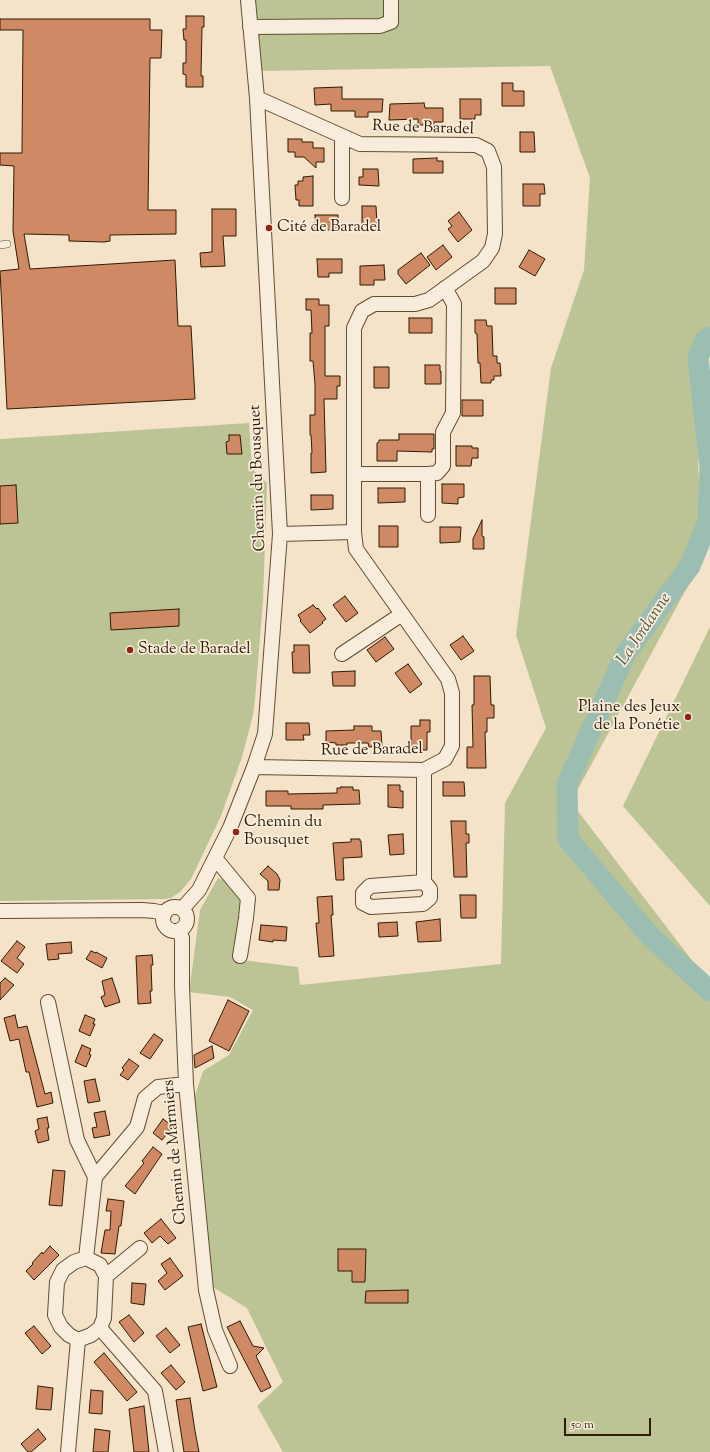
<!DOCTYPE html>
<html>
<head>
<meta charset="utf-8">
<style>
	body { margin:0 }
	#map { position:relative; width:710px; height:1452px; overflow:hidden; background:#f4e3c9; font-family:"Sorts Mill Goudy",serif }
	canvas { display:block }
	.scale { position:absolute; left:564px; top:1418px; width:87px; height:18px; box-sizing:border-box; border:2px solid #2e1b00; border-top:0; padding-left:5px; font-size:12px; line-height:14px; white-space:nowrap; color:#2e1b00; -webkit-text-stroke:3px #f8eddc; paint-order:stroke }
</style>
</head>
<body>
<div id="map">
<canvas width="710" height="1452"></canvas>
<div class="scale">50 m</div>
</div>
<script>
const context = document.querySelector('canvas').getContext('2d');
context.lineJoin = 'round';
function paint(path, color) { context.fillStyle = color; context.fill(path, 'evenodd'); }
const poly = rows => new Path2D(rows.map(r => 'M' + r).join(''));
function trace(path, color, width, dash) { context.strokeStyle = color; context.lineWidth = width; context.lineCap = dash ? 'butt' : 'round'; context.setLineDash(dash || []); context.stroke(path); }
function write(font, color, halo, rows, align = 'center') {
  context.font = font + ' "Sorts Mill Goudy",serif'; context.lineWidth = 3.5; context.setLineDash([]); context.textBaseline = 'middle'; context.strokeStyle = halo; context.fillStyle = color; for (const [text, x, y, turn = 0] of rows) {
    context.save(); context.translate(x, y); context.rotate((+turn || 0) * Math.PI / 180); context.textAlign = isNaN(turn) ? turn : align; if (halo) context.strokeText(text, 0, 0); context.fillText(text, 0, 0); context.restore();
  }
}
paint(poly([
	[252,0,710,0,710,333,694,354,702,560,571,802,710,984,710,1452,283,1452,257,1406,283,1382,247,1308,211,1286,190,1111,203,1071,229,1055,253,1010,230,997,189,992,200,910,218,878,232,884,241,897,234,959,298,967,300,985,501,964,505,803,546,728,516,635,551,368,584,270,590,178,550,66,259,71],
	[249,423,252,469,267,483,263,601,255,699,253,715,242,757,221,816,191,879,180,892,171,898,164,899,0,901,0,439],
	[710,627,710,906,623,806]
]), '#bcc395');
trace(poly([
	[710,337,705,340,698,358,710,468,708,522,690,566,626,653,567,784,568,839,650,936,710,991]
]), '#9cbeb2', 21);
const building = poly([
	[186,16,204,16,204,27,202,27,201,76,203,76,203,87,186,87,186,75,183,74,183,63,186,63,186,40,184,40,183,29,186,29,186,16],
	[0,19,150,19,150,30,162,30,161,58,150,58,148,210,176,210,176,234,110,235,110,241,104,242,69,241,69,235,24,234,30,269,175,260,178,326,191,326,195,399,7,409,0,271,19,269,13,231,14,166,0,165,0,153,22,153,23,30,0,30,0,19],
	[502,83,513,83,513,91,524,91,524,106,502,106,502,83],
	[342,87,342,99,383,99,382,112,368,112,368,117,355,117,355,111,331,111,331,104,315,105,314,88,342,87],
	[460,99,481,99,481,115,475,115,475,119,460,119,460,99],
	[424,103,425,108,443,108,443,122,434,122,434,125,418,125,418,119,389,120,390,104,424,103],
	[520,132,534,132,535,152,520,152,520,132],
	[288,139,302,139,302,142,313,142,313,148,324,148,324,162,316,162,316,168,304,157,295,157,295,152,288,152,288,139],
	[437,158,437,161,443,161,443,173,413,173,413,159,437,158],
	[363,169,378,169,379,186,359,185,359,177,363,177,363,169],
	[313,176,313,206,299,206,299,200,296,200,295,185,298,185,298,181,303,181,303,177,313,176],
	[523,184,544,184,545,194,540,194,540,206,523,206,523,184],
	[362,206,376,206,377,225,362,225,362,206],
	[212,209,236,209,236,236,223,236,225,266,201,267,200,253,212,252,212,209],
	[459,212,472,230,458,242,448,229,452,226,448,221,459,212],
	[315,215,338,215,338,230,315,230,315,215],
	[443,245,452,257,436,270,427,257,443,245],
	[529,250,545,259,535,276,519,267,529,250],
	[421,253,430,265,406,284,398,274,398,270,421,253],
	[317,259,342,259,342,273,329,273,329,277,318,277,317,259],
	[384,265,385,280,374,280,374,285,360,285,360,266,384,265],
	[495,288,516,288,516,304,495,304,495,288],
	[306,299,319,299,319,305,329,305,329,326,325,326,325,376,340,376,340,386,337,386,337,399,324,399,326,472,311,473,311,453,312,453,311,435,310,435,310,415,315,415,315,384,313,361,310,361,310,333,312,333,311,310,306,310,306,299],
	[409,318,432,318,432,333,409,333,409,318],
	[475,320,486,320,487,326,492,326,493,356,497,356,497,363,500,363,501,376,494,376,494,380,491,380,491,383,481,383,480,363,478,363,477,334,475,333,475,320],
	[425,365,440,365,440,371,441,371,441,384,425,384,425,365],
	[374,367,389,367,389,388,374,388,374,367],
	[462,400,483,400,483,416,462,416,462,400],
	[399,434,434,434,434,449,432,449,432,452,397,451,397,461,377,461,377,443,379,442,379,440,399,440,399,434],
	[229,435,240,435,242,454,227,454,226,442,229,441,229,435],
	[456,446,472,446,472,448,478,448,478,458,472,458,471,466,456,466,456,446],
	[442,484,464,484,464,497,458,498,458,504,442,503,442,484],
	[16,485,18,523,0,524,0,486,16,485],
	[378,488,405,488,405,502,378,503,378,488],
	[311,495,333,495,333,509,311,510,311,495],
	[482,520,482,536,484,537,484,549,473,549,473,539,482,520],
	[379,526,398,526,398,547,379,547,379,526],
	[440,527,461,527,460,542,440,543,440,527],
	[345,596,358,613,346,622,333,605,345,596],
	[313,605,317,609,318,608,326,619,322,622,323,623,310,633,300,621,301,620,298,615,313,605],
	[179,609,179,626,111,630,110,613,179,609],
	[463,636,474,651,461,660,450,645,463,636],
	[385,637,394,649,376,662,367,650,385,637],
	[294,645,309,645,310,673,293,673,292,652,294,652,294,645],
	[408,664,422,684,410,693,395,673,408,664],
	[355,671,355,686,333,686,332,672,355,671],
	[474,676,490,676,491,705,494,705,494,718,487,718,487,732,485,732,486,768,467,768,467,747,473,747,472,705,474,705,474,676],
	[420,720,430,720,430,732,427,732,427,750,417,750,417,748,411,748,411,726,420,726,420,720],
	[286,723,309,723,310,735,303,735,304,740,286,740,286,723],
	[354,726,372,726,372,731,381,731,382,746,369,747,368,743,347,743,347,745,336,745,336,743,326,742,326,731,354,730,354,726],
	[443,782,464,782,465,796,443,796,443,782],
	[388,785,400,785,400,791,403,791,403,808,388,807,388,785],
	[341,787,353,787,353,790,359,790,360,804,323,805,323,809,291,809,291,806,266,806,266,791,288,791,288,794,337,793,337,788,341,788,341,787],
	[451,821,466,821,466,834,469,834,469,843,466,843,467,877,454,877,451,821],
	[403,834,404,854,390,855,388,835,403,834],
	[351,839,360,839,360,841,361,841,362,857,343,858,344,880,336,880,333,843,351,842,351,839],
	[268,866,277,874,280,880,279,890,268,890,268,881,260,874,268,866],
	[460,895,476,895,476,918,461,918,460,895],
	[332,896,333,915,331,915,334,956,319,957,316,923,319,923,317,897,332,896],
	[440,919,441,941,418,942,416,922,440,919],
	[397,922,398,936,379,937,378,923,397,922],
	[261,925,287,927,286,941,273,940,273,942,259,940,261,925],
	[17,941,25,947,17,958,24,964,17,973,1,961,17,941],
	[71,942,72,953,58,954,59,959,48,960,46,944,71,942],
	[91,951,96,953,96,952,107,958,102,968,86,959,91,951],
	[152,955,153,965,151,965,152,991,150,991,151,1003,138,1004,136,956,152,955],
	[5,978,14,985,0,1000,0,983,5,978],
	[112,978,120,1002,105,1007,101,997,105,995,102,981,112,978],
	[228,1000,249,1011,229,1051,209,1041,228,1000],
	[15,1015,18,1028,27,1026,45,1094,51,1092,53,1103,37,1107,29,1072,26,1072,19,1039,10,1041,4,1018,15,1015],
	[85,1015,95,1019,93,1024,95,1024,90,1036,79,1031,85,1015],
	[154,1034,163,1040,150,1059,140,1053,154,1034],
	[82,1045,91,1049,89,1054,91,1055,86,1067,75,1062,82,1045],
	[212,1046,214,1058,195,1068,194,1055,212,1046],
	[129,1059,139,1066,128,1080,120,1075,124,1070,122,1068,129,1059],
	[95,1079,100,1101,88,1103,84,1081,95,1079],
	[105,1111,110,1135,94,1138,92,1128,97,1127,94,1113,105,1111],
	[47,1117,49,1128,47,1128,49,1140,38,1143,35,1131,39,1129,37,1119,47,1117],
	[163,1119,171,1125,168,1129,170,1130,162,1140,153,1133,163,1119],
	[153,1147,162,1154,135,1194,125,1186,144,1163,142,1161,153,1147],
	[53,1170,65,1171,62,1206,49,1205,53,1170],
	[108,1199,124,1201,121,1226,119,1226,115,1254,101,1253,105,1230,110,1230,111,1211,106,1211,108,1199],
	[161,1219,176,1238,168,1244,160,1236,152,1243,144,1233,161,1219],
	[50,1246,59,1255,34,1280,26,1271,33,1264,32,1263,42,1252,43,1254,50,1246],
	[338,1249,366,1249,365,1282,352,1282,352,1271,338,1271,338,1249],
	[170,1258,183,1276,165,1290,158,1281,167,1273,161,1264,170,1258],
	[132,1283,146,1284,144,1305,131,1303,132,1283],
	[408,1290,408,1303,365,1303,366,1291,408,1290],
	[129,1315,144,1333,134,1342,119,1322,129,1315],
	[240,1321,253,1346,264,1348,256,1356,271,1387,261,1392,227,1327,240,1321],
	[201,1324,217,1387,203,1391,188,1327,201,1324],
	[34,1326,51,1346,42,1354,25,1333,34,1326],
	[166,1328,180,1345,170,1353,156,1336,166,1328],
	[104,1353,137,1392,127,1401,94,1362,104,1353],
	[171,1365,185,1382,176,1390,161,1373,171,1365],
	[38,1386,53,1388,51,1410,36,1409,38,1386],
	[91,1390,103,1391,102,1414,89,1413,91,1390],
	[190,1398,195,1431,199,1452,184,1452,176,1400,190,1398],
	[144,1406,149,1452,134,1452,129,1409,144,1406],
	[38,1429,46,1439,31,1452,28,1452,21,1444,38,1429],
	[95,1429,110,1431,108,1452,93,1452,95,1429]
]);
paint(building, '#cf8965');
trace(building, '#2e1b00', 1);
const lane = poly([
	[0,245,7,244]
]);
const street = poly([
	[250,27,380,26,391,22,391,0],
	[342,198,342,136],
	[354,474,428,474,437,473,443,466,443,432,453,413,454,304,445,288],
	[428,474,428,515],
	[280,534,354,532],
	[342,654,402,614],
	[254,767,424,770,445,759,452,746,452,693,448,679,356,549,354,532,354,328,362,311,374,304,415,304,429,300,483,261,492,248,495,234,494,167,488,151,476,145,360,144,257,98],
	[424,770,424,882,430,889,430,898,423,904,371,907,363,903,363,893,370,886,424,882],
	[215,858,248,898,246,918,240,956],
	'163 919a12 12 0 1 1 24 0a12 12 0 1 1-24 0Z',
	[182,909,199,890,230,828,254,767,265,734,280,534,257,98,248,0],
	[0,911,142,910,154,911,165,913],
	[179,931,182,938,182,986,186,1084,206,1290,215,1330,230,1366],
	[48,1002,77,1140,95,1177],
	[86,1258,95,1177,137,1127,145,1098,158,1087,186,1084],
	[106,1276,100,1265,86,1258,74,1262,63,1270,57,1282,55,1315,61,1327,69,1335,78,1340,91,1335,100,1328,104,1318,106,1276,140,1248],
	[100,1328,155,1391,166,1452],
	[68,1452,78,1340]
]);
trace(lane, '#604d32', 8);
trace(street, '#604d32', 16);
trace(lane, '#f8eddc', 7);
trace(street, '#f8eddc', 14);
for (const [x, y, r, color] of [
	[269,228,4,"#8f2418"],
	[130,650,4,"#8f2418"],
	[688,717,4,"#8f2418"],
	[236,832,4,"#8f2418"]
]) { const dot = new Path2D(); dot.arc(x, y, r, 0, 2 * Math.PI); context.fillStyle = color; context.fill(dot); trace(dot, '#f8eddc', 1.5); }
write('16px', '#2e1b00', '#f8eddc', [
	["Rue de Baradel",423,129,2],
	["Chemin du Bousquet",259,478,-92],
	["Rue de Baradel",372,751,-1],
	["Chemin de Marmiers",176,1152,-95]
]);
write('16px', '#2e1b00', '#f8eddc', [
	["Cité de Baradel",277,228],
	["Stade de Baradel",138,650],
	["Plaine des Jeux",680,708,"right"],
	["de la Ponétie",680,726,"right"],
	["Chemin du",244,823],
	["Bousquet",244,841]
], 'left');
write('italic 17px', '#54543e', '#f8eddc', [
	["La Jordanne",645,630,-56]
]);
</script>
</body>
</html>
